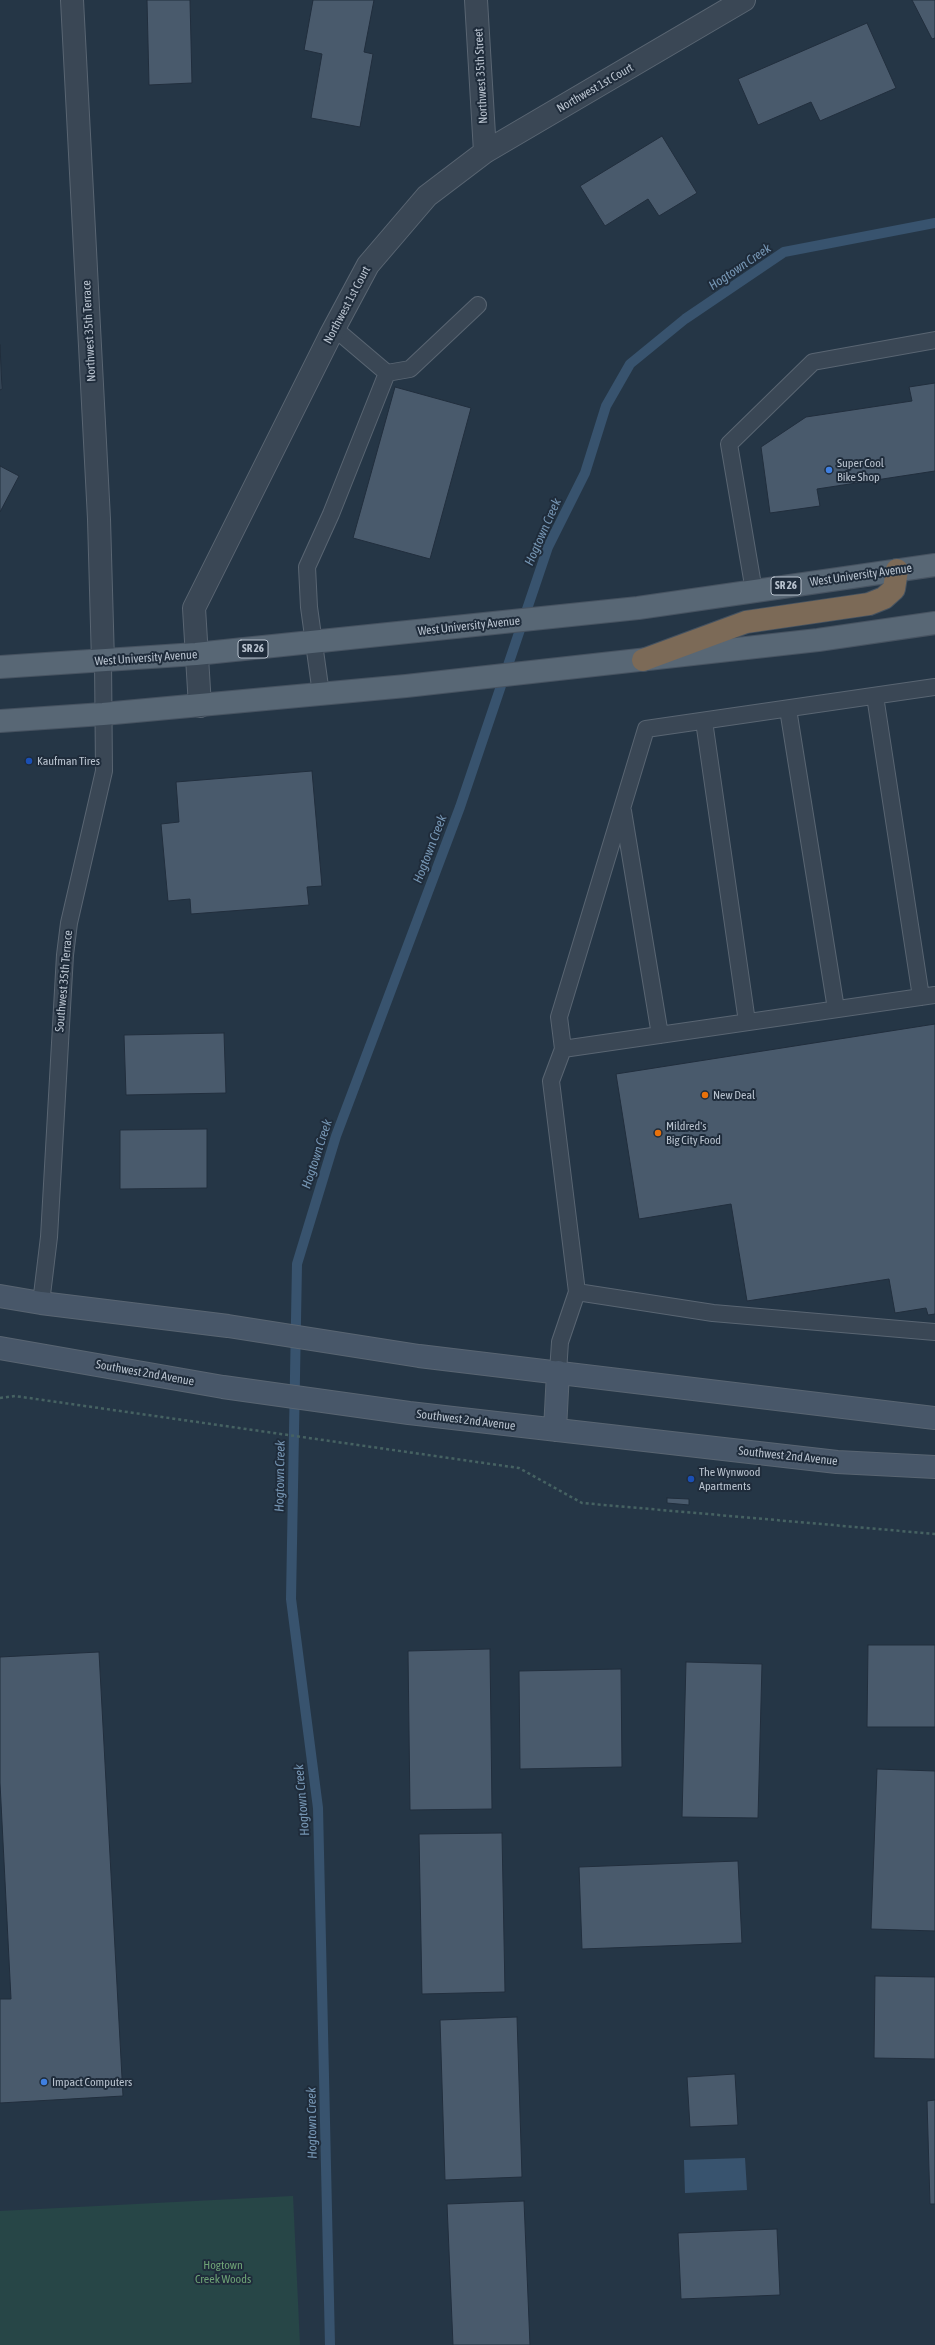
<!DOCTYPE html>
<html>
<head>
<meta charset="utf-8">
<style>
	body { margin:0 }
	canvas { display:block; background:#253646 }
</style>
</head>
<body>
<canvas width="935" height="2345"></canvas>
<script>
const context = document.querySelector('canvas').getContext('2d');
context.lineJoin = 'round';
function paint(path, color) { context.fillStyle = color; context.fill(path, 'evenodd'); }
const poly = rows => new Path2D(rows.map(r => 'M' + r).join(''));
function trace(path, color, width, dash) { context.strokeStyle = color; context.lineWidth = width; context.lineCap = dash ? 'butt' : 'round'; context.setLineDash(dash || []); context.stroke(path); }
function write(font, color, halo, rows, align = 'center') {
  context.font = font + ' "Asap Condensed",sans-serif'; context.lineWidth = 4; context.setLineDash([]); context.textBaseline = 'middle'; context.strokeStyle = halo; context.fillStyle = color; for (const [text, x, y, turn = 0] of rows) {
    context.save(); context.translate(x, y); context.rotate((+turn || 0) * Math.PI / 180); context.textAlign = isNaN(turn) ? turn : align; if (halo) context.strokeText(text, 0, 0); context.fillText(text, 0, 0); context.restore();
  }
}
paint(poly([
	[293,2196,300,2345,0,2345,0,2211]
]), '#274647');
paint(poly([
	[745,2158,747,2190,685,2193,684,2160]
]), '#38536e');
trace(poly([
	[330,2345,318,1808,291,1599,297,1264,336,1136,460,807,548,547,585,473,606,406,630,364,685,319,784,252,935,223]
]), '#38536e', 10);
const building = poly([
	[147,0,190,0,192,83,149,85,147,0],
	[313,0,374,0,364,52,373,54,360,127,311,118,322,54,304,50,313,0],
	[912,0,935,0,935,38,932,39,912,0],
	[867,23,896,88,820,121,811,102,758,125,738,79,867,23],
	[662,136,697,193,659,216,648,199,605,226,580,186,662,136],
	[0,345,2,389,0,390,0,345],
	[935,383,935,471,817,489,820,506,770,513,761,447,806,417,912,401,909,387,935,383],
	[395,387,471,408,430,559,353,538,395,387],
	[0,466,19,476,0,512,0,466],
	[312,771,322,886,307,887,309,905,191,914,190,899,168,901,161,824,179,822,176,782,312,771],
	[935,1024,935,1314,928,1315,926,1308,895,1313,889,1279,747,1301,731,1204,639,1219,616,1074,935,1024],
	[224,1033,226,1093,126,1095,124,1035,224,1033],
	[207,1129,207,1188,120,1189,120,1130,207,1129],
	[667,1498,689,1499,689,1505,667,1503,667,1498],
	[868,1645,935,1645,935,1727,867,1727,868,1645],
	[490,1649,492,1809,410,1810,408,1651,490,1649],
	[99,1652,123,2096,0,2103,0,1999,11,1999,0,1783,0,1657,99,1652],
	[686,1662,762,1664,758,1818,682,1817,686,1662],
	[621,1669,622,1767,520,1769,519,1671,621,1669],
	[877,1769,935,1771,935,1931,871,1929,877,1769],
	[502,1833,505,1992,422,1994,419,1834,502,1833],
	[738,1861,742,1943,582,1949,579,1867,738,1861],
	[875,1976,935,1977,935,2059,874,2058,875,1976],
	[517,2017,522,2177,445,2180,440,2020,517,2017],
	[735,2074,738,2125,690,2127,687,2077,735,2074],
	[935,2100,935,2204,930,2204,927,2101,935,2100],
	[524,2201,530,2345,453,2345,447,2204,524,2201],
	[777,2229,780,2295,681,2299,678,2233,777,2229]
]);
paint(building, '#495a6c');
trace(building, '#212e3d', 1);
const lane = poly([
	[334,328,387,373],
	[387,373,410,369,478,305],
	[754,591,729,444,813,362,935,340],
	[321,694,309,607,307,567,331,514,387,373],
	[875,696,921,997],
	[788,709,836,1009],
	[704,721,747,1022],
	[623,811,660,1035],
	[563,1049,559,1017,646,729,935,687],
	[577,1292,713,1313,935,1332],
	[41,1303,49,1237,65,955,69,923,104,771,103,662],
	[558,1372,560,1342,577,1292,551,1081,563,1049,935,995]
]);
const street = poly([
	[72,0,99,519,103,662],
	[476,0,485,152],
	[200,706,194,608,330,336,368,265,427,196,485,152,744,0]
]);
const secondary = poly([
	[0,1296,41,1303,228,1326,419,1356,935,1418],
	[0,1348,223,1387,409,1413,837,1462,935,1467],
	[555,1430,558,1372]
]);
const primary = poly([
	[0,667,196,654,638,608,935,565],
	[0,721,103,714,406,686,818,640,935,623]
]);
const highway = poly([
	[643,660,746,622,869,604,884,598,894,589,897,570]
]);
trace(lane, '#596572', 18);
trace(street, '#596572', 24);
trace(secondary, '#596572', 24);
trace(primary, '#475361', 24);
trace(highway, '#455260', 24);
trace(poly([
	[0,1398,15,1396,519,1468,582,1503,935,1534]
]), '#466262', 2.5, [3, 3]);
trace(lane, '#3a4755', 16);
trace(street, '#3a4755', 22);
trace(secondary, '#485769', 22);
trace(primary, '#586775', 22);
trace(highway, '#7c6a57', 22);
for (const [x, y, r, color] of [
	[829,470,4,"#3f7fe0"],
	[29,761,4,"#1a4fb4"],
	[705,1095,4,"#e8710a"],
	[658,1133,4,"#e8710a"],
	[691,1479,4,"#1a4fb4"],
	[44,2082,4,"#3f7fe0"]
]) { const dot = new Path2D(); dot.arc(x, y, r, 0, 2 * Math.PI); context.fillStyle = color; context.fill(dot); trace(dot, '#1f2c3b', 1.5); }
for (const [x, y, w] of [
	[786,586,30],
	[253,649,30]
]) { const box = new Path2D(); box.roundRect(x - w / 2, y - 9, w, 18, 3); context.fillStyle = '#1f2c3b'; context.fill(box); trace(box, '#b8c2ce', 1); }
write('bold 11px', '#b8c2ce', null, [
	["SR 26",786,586],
	["SR 26",253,649]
]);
write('12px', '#b8c2ce', '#1f2c3b', [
	["Northwest 35th Street",481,76,-93],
	["Northwest 1st Court",595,88,-30],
	["Northwest 1st Court",347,305,-62],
	["Northwest 35th Terrace",89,331,-93],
	["West University Avenue",861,575,-8],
	["West University Avenue",469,626,-6],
	["West University Avenue",146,658,-4],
	["Southwest 35th Terrace",64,981,-85],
	["Southwest 2nd Avenue",145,1373,10],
	["Southwest 2nd Avenue",466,1420,7],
	["Southwest 2nd Avenue",788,1456,6]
]);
write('12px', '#b8c2ce', '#1f2c3b', [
	["Super Cool",837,463],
	["Bike Shop",837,477],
	["Kaufman Tires",37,761],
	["New Deal",713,1095],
	["Mildred's",666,1126],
	["Big City Food",666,1140],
	["The Wynwood",699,1472],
	["Apartments",699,1486],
	["Impact Computers",52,2082]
], 'left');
write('12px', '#6da175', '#1f2c3b', [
	["Hogtown",223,2265],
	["Creek Woods",223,2279]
]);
write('italic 13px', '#7696b4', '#1f2c3b', [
	["Hogtown Creek",740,267,-34],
	["Hogtown Creek",543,532,-66],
	["Hogtown Creek",430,849,-69],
	["Hogtown Creek",317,1154,-72],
	["Hogtown Creek",280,1476,-89],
	["Hogtown Creek",302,1800,-95],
	["Hogtown Creek",312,2123,-91]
]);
</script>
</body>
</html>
